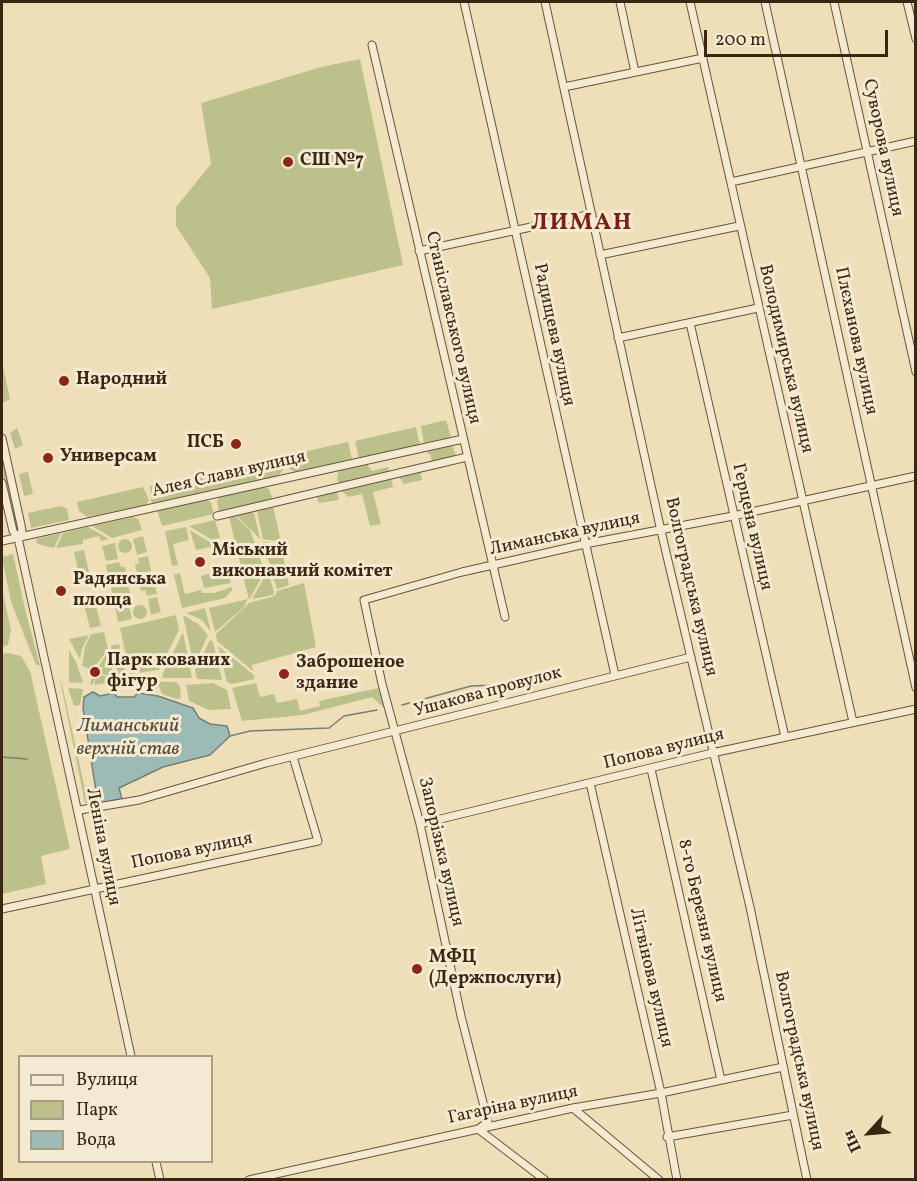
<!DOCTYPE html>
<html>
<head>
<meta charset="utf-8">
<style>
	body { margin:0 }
	#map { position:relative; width:917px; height:1181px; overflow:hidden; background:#eedfb8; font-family:Vollkorn,serif }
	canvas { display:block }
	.frame { position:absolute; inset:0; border:3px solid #3b2612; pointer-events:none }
	.legend { position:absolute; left:18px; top:1055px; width:195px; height:108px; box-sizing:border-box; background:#f4ead1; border:2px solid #aa9c85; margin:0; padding:8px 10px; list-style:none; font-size:18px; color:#3b2612 }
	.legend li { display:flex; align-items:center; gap:12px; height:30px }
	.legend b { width:30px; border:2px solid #aa9c85 }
	.north { position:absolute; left:839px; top:1103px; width:60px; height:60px; -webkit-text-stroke:4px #f4ead1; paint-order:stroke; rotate:244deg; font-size:16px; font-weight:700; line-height:24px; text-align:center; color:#3b2612 }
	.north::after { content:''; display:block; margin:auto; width:21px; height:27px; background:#3b2612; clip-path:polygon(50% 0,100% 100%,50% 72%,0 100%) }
	.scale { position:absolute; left:704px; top:30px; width:184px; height:27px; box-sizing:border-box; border:3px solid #3b2612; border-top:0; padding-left:8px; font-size:18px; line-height:21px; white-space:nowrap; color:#3b2612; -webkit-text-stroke:4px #f4ead1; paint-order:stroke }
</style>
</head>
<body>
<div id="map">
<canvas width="917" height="1181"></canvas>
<div class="frame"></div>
<ul class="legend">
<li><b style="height:8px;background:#f4ead1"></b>Вулиця</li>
<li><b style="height:16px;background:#bcc18c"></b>Парк</li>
<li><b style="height:16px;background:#9cbbb7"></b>Вода</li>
</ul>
<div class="north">Пн</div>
<div class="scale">200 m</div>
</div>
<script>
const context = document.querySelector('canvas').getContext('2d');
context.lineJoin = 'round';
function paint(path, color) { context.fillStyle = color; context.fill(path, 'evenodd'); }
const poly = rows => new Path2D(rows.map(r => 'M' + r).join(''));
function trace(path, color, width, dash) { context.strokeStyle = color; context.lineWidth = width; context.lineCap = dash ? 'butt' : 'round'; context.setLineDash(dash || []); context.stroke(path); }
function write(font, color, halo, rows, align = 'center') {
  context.font = font + ' Vollkorn,serif'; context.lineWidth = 6; context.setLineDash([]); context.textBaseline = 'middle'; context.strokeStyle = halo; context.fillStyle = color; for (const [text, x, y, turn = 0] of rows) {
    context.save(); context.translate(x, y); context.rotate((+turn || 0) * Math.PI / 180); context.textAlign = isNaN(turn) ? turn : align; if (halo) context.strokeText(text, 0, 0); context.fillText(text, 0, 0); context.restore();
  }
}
paint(poly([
	[360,59,403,265,212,309,210,278,176,226,176,207,211,164,201,103,321,67],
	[2,362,10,399,3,403,2,397],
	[446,420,451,437,424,443,421,426],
	[416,427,420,445,359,458,355,441],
	[17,428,23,445,15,449,10,433],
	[348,442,352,459,295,472,289,469,287,457,289,455],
	[452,444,457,459,429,463,432,461,430,454,427,454,428,449],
	[2,453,18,522,14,524,2,472],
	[278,457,283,470,278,476,153,503,151,501,150,486],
	[367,464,372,471,388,467,390,475,339,486,337,477,339,470],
	[420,471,422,480,403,484,399,476],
	[28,472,33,494,24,496,19,474],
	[391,478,393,487,373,492,381,524,370,526,362,494,348,497,340,489],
	[143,487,149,500,146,505,87,517,79,511,77,502],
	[262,487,269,489,273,501,219,512,217,501,221,495],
	[337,492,339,500,319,503,317,497],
	[205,499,211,502,214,514,162,526,157,510],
	[60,506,67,508,69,520,31,528,28,513],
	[273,506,281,542,263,539,257,511],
	[252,512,254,513,260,539,237,516],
	[235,516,250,530,262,564,262,577,249,600,229,517],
	[133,517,138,519,142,530,112,538,92,526],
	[215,520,220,537,214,541,189,526],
	[88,527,109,539,101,541,99,536,83,540,83,544,56,548,63,533],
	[186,527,189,540,173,544,178,565,172,566,165,531],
	[190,530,211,543,211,547,196,550],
	[61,533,54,548,37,544,36,539],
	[143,536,147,552,137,555,133,539],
	'118 546a7 7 0 1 1 14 0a7 7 0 1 1-14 0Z',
	[263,542,281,545,285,566,271,569],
	[115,543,118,559,106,561,102,546],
	[84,550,90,577,80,580,74,552],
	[13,554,25,609,40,665,36,665,11,602,2,557],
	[148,556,151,571,137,574,135,564,139,563,138,558],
	[119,562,121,567,125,567,127,577,109,581,106,565],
	[266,564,274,592,273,595,252,599,264,578],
	[285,568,289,585,277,589,271,571],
	[227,569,231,583,204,588,201,576],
	[180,573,185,594,201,590,202,593,214,593,232,587,232,590,225,598,182,608,174,575],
	[153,578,157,594,147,596,145,590,141,591,139,581],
	[304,583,316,647,252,665,253,671,217,641,216,634,249,603,275,596,277,591],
	[128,584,130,593,126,594,127,600,114,603,111,588],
	[2,589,11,630,8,645,2,647],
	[157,597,161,612,151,615,148,599],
	[94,598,101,626,90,628,83,601],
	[248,599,244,607,215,632,209,608],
	[128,603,132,619,118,622,115,607],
	'133 612a7 7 0 1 1 14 0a7 7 0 1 1-14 0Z',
	[205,608,211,632,202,620,186,613],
	[176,615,179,630,159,670,130,674,120,628],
	[183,615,198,624,208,635,194,666],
	[104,632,108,649,97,664,95,663,94,670,82,666,85,647,91,634],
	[183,632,192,678,162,678,163,673],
	[89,635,82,649,80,659,69,639],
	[210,640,213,642,222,680,197,679,195,670],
	[119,644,126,675,118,676,111,646],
	[218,646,254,675,255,679,232,684,227,682],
	[69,650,77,664,83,683,69,682],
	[108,651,114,678,100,673,103,668,99,666],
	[8,653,21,656,30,671,70,849,41,856,46,884,2,894,2,654],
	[95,673,107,677,107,680,108,678,115,682,94,685,96,677,92,685,90,683],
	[59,675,63,689,88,803,85,803],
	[135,681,176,682,180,686,181,698,177,699,162,694,159,686,156,689,133,688],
	[213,683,227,690,231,709,209,710,189,701,186,685],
	[256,683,260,697,274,694,277,703,297,699,300,711,320,706,319,701,379,688,385,709,372,697,303,715,242,721,232,688],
	[68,688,83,689,80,705,74,706]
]), '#bcc18c');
const water = poly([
	[93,692,100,696,114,693,117,697,134,697,138,693,158,696,193,708,199,718,210,724,227,726,230,736,210,755,163,767,119,788,122,799,98,804,83,708,84,697,93,692]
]);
paint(water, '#9cbbb7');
trace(water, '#757f75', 1.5);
trace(poly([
	[402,705,471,686,498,685],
	[230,736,250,731,329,728,344,716,377,710],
	[2,757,27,759]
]), '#757f75', 1.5);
const minor = poly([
	[464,2,615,675],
	[545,2,661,531,750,907,807,1180],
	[620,2,635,72],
	[690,2,853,722],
	[765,2,916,688],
	[834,2,916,372],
	[907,2,916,39],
	[372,45,505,617],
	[564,87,703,58],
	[731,182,916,141],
	[419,251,592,214],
	[600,255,739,226],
	[690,323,785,737],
	[618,338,758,308],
	[2,438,21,525,22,531,18,538],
	[2,483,13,531,18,538,131,1056],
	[217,516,467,457],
	[2,541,463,439],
	[651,769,721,1080],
	[590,783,661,1093,677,1180],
	[80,810,139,800,266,763,691,657],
	[420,824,712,753,916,709],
	[2,909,318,841,293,757],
	[573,1108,659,1180],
	[667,1137,793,1115],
	[156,1162,160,1180],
	[249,1180,573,1108,661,1093,783,1067],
	[545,1180,478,1129,488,1122,461,1016,420,824,382,684,364,600,462,572,585,544,733,516,916,476]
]);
trace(minor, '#68543c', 9);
trace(minor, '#f4ead1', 7);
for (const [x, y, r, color] of [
	[288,162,6,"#8f2418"],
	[64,381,6,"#8f2418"],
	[236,444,6,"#8f2418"],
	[48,458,6,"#8f2418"],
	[200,562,6,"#8f2418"],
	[61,591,6,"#8f2418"],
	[95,672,6,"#8f2418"],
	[284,674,6,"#8f2418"],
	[417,969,6,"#8f2418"]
]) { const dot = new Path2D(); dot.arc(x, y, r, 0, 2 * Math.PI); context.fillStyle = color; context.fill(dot); trace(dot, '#f4ead1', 2); }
write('18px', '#3b2612', '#f4ead1', [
	["Суворова вулиця",882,148,78],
	["Станіславського вулиця",452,328,77],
	["Радищева вулиця",553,335,78],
	["Плєханова вулиця",855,341,78],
	["Володимирська вулиця",785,359,77],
	["Алея Слави вулиця",229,475,-13],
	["Герцена вулиця",751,527,77],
	["Лиманська вулиця",565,535,-12],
	["Волгоградська вулиця",690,587,77],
	["Ушакова провулок",488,693,-15],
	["Попова вулиця",664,750,-14],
	["Леніна вулиця",102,847,79],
	["Попова вулиця",192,852,-12],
	["Запорізька вулиця",440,852,77],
	["8-го Березня вулиця",701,921,77],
	["Літвінова вулиця",650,978,77],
	["Волгоградська вулиця",798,1061,78],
	["Гагаріна вулиця",513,1106,-12]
]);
write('bold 18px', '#3b2612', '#f4ead1', [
	["СШ №7",300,162],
	["Народний",76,381],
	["ПСБ",224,444,"right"],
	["Универсам",60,458],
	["Міський",212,552],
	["виконавчий комітет",212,573],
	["Радянська",73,581],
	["площа",73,602],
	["Парк кованих",107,662],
	["фігур",107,683],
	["Заброшеное",296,664],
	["здание",296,685],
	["МФЦ",429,959],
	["(Держпослуги)",429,980]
], 'left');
write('italic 20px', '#534b3b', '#f4ead1', [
	["Лиманський",128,727],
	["верхній став",128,750]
]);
context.letterSpacing = '1.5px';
write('bold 24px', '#7a1f14', '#f4ead1', [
	["ЛИМАН",582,225]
]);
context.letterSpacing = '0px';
</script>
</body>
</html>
